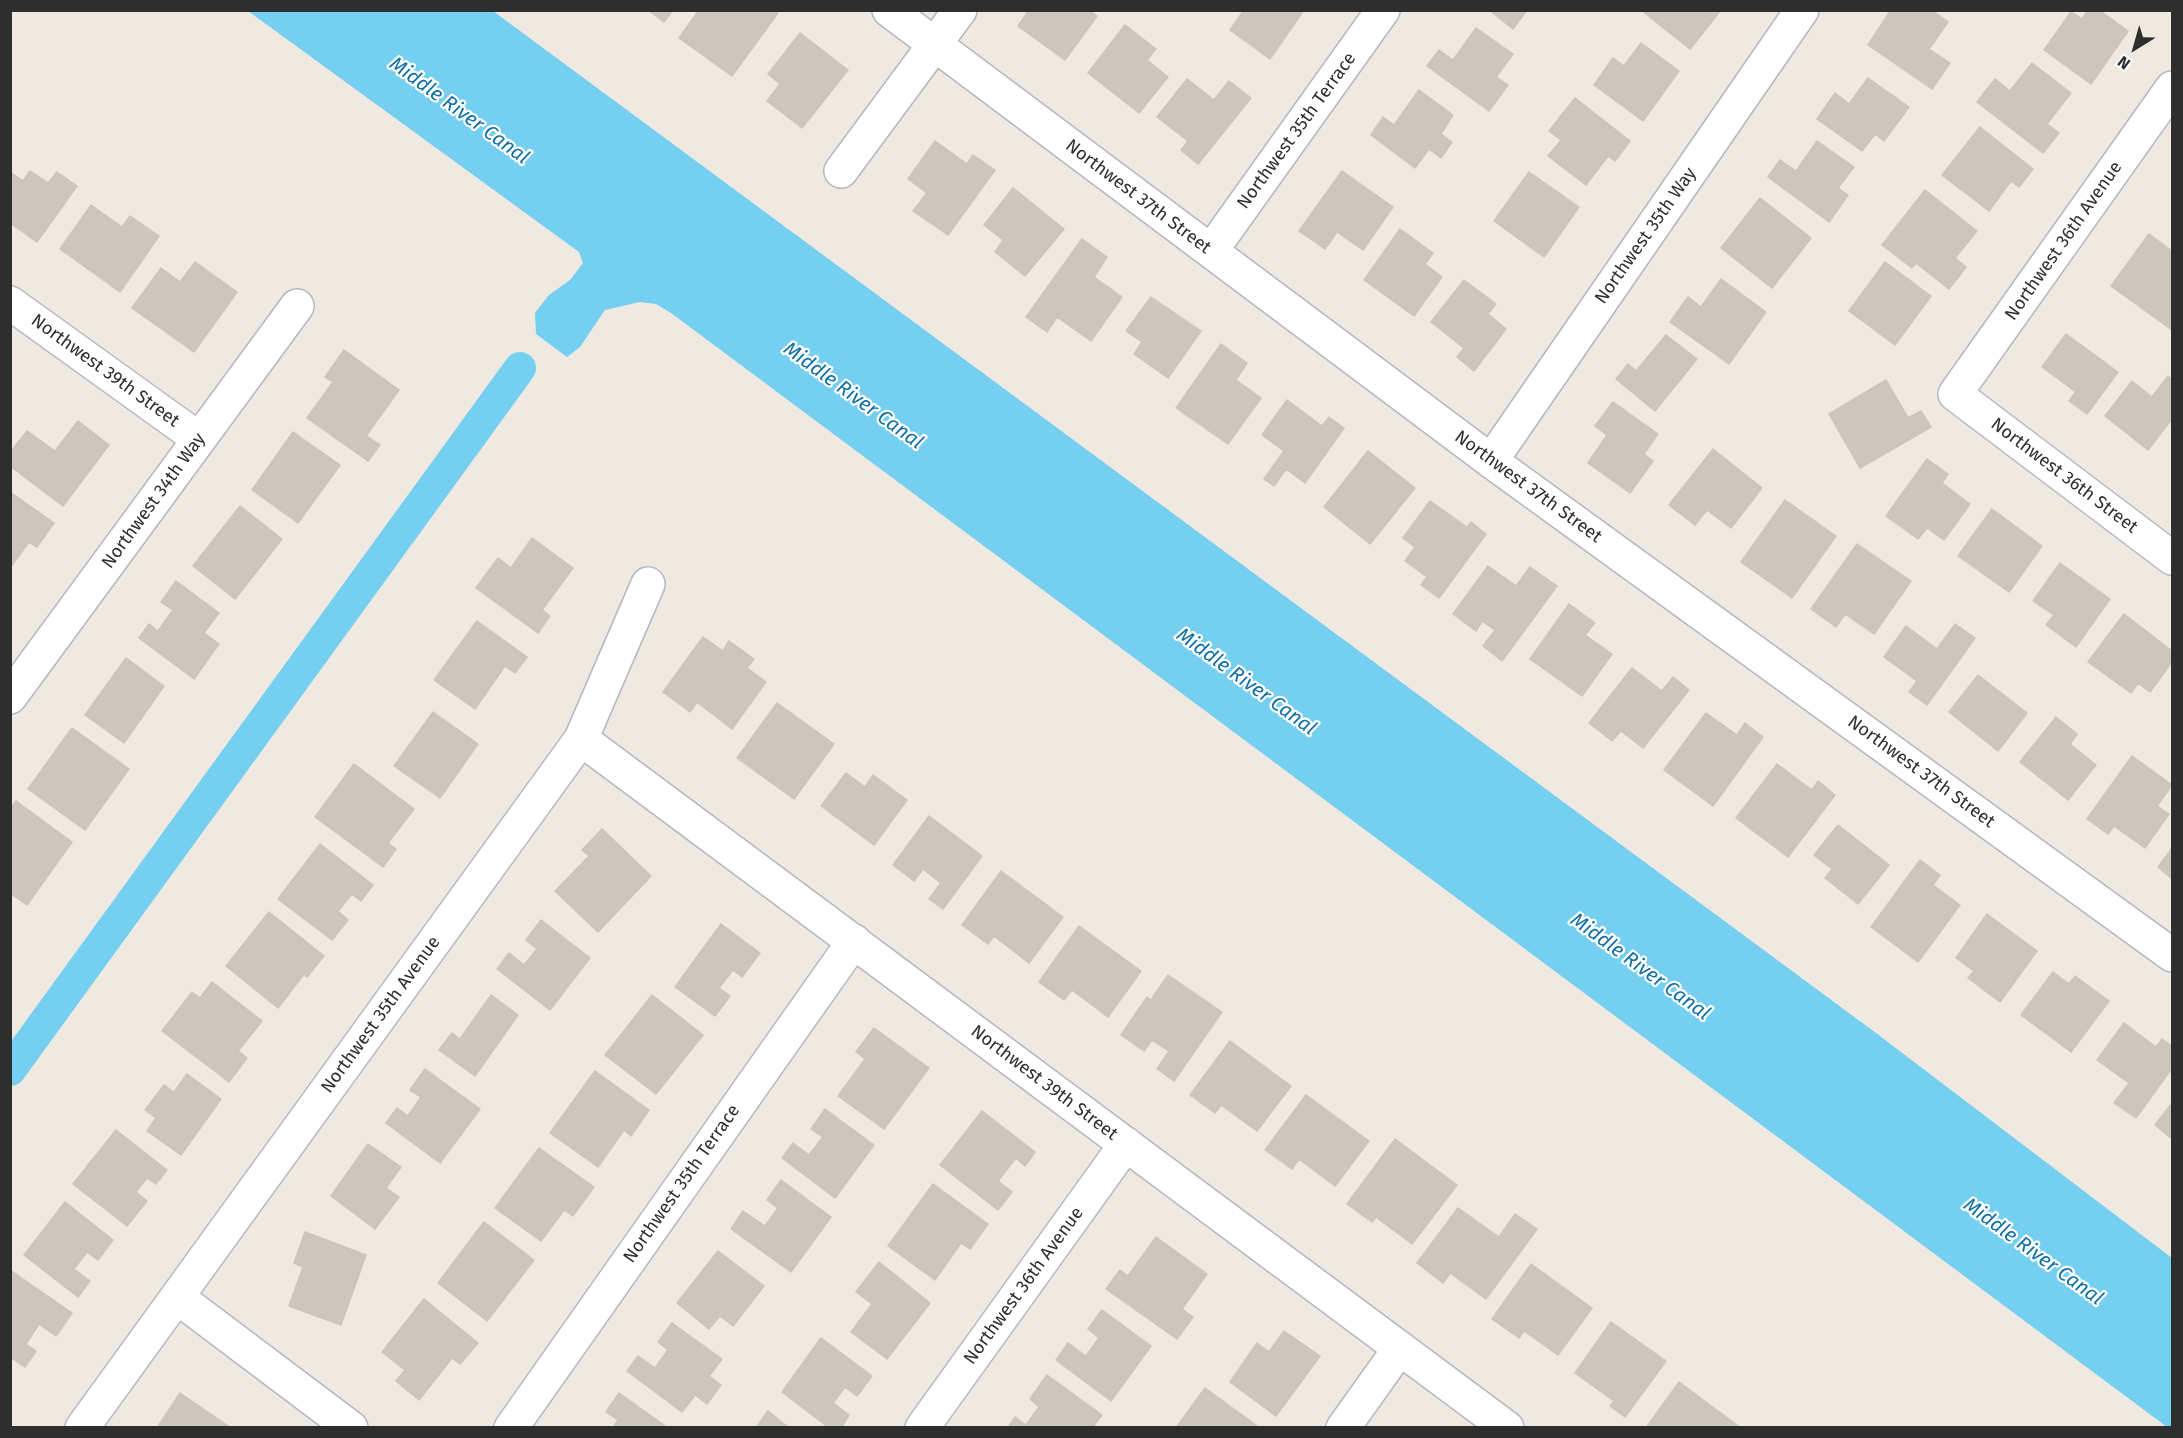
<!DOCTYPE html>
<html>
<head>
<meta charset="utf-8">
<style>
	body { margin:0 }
	#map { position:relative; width:2183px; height:1438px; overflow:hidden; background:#efe9e1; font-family:"Fira Sans",sans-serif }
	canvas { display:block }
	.frame { position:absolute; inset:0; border:12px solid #2e2e2e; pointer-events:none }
	.north { position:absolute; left:2105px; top:18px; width:60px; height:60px; -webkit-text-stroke:4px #fff; paint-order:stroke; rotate:217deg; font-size:16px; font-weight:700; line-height:24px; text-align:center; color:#2e2e2e }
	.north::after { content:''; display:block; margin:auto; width:21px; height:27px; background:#2e2e2e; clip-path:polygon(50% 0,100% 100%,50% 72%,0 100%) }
</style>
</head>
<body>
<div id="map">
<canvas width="2183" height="1438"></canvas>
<div class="frame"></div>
<div class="north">N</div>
</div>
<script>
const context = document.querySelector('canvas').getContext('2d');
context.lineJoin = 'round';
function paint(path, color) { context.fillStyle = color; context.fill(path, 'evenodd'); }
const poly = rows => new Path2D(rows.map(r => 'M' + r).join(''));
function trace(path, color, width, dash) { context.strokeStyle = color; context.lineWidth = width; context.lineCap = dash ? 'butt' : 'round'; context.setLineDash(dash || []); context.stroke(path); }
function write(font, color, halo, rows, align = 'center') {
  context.font = font + ' "Fira Sans",sans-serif'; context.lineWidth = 4.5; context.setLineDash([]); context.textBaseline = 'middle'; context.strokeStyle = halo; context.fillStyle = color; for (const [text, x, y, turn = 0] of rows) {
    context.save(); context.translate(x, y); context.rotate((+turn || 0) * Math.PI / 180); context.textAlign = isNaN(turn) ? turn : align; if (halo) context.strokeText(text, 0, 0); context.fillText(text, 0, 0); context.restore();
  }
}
paint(poly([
	[248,11,493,11,1876,1033,2172,1258,2172,1427,2167,1427,671,313,656,304,640,302,605,310,580,347,567,357,536,334,535,313,549,295,570,280,583,263,579,252]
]), '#75cff0');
trace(poly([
	[10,1070,520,368]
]), '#75cff0', 32);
const building = poly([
	[648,10,673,10,664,22,648,10],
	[699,10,775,10,778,13,732,76,679,38,699,10],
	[1029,10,1089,10,1097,16,1065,60,1018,26,1029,10],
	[1244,10,1304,10,1270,59,1230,30,1244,10],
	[1489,10,1527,10,1513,29,1489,10],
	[1641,10,1721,10,1690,49,1641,10],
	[1891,10,1932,10,1948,22,1929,49,1950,63,1932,89,1868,45,1891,10],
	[2088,10,2099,10,2128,31,2091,84,2044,50,2071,12,2082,19,2088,10],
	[1125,25,1156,49,1147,60,1168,77,1139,113,1088,73,1125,25],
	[1476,28,1513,54,1496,77,1508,85,1489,111,1427,66,1439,50,1453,60,1476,28],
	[800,33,848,70,802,128,767,101,780,84,768,74,800,33],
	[1641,43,1679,71,1643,121,1594,85,1613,58,1624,66,1641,43],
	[2032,63,2071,93,2047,124,2059,133,2043,153,1977,102,1995,79,2010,91,2032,63],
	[1868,78,1909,107,1884,141,1875,134,1862,151,1817,119,1835,93,1849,104,1868,78],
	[1187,79,1214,100,1229,81,1251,98,1198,164,1181,150,1188,141,1157,117,1187,79],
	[1419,90,1453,115,1441,134,1452,142,1441,158,1429,149,1415,168,1371,135,1383,117,1394,125,1419,90],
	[1575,98,1630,141,1615,161,1608,156,1586,185,1548,156,1561,140,1549,131,1575,98],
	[1980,127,2033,169,2019,187,2011,181,1989,211,1942,175,1980,127],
	[935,141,967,164,973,155,995,170,948,235,913,211,927,193,908,179,935,141],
	[1817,141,1854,167,1838,188,1848,195,1829,222,1768,177,1780,160,1796,171,1817,141],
	[30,171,48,183,57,172,77,186,37,242,10,223,10,172,23,181,30,171],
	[1342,171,1393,207,1363,250,1337,232,1325,249,1299,231,1342,171],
	[1529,172,1579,207,1544,257,1494,221,1529,172],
	[1013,188,1064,229,1025,276,995,252,1003,240,984,225,1013,188],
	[1925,190,1977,231,1955,258,1966,267,1949,289,1916,263,1912,268,1882,245,1925,190],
	[1760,198,1811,238,1772,288,1721,248,1760,198],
	[91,205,122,227,130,216,159,236,120,292,60,249,91,205],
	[1400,229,1433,253,1425,264,1442,277,1414,316,1364,280,1400,229],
	[2149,234,2172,251,2172,330,2111,286,2149,234],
	[1082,239,1107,257,1094,277,1122,297,1091,341,1057,317,1047,332,1026,317,1082,239],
	[195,262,237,292,194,352,132,308,161,268,180,282,195,262],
	[1885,262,1931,296,1895,345,1849,311,1885,262],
	[1721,279,1766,312,1729,364,1670,322,1688,297,1701,307,1721,279],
	[1464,280,1496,304,1488,314,1506,329,1474,371,1457,357,1464,348,1431,322,1464,280],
	[1151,297,1201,331,1168,378,1134,354,1142,342,1126,331,1151,297],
	[2066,334,2118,372,2087,414,2069,401,2076,392,2042,367,2066,334],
	[1666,335,1697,359,1655,411,1616,379,1628,364,1636,371,1666,335],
	[1221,344,1247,363,1236,380,1261,398,1228,444,1176,408,1221,344],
	[344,350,399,390,366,436,380,445,368,461,307,418,333,382,325,377,344,350],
	[2168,376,2172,380,2172,419,2148,450,2105,416,2132,381,2152,397,2168,376],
	[1886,380,1908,418,1921,411,1931,427,1860,468,1829,414,1886,380],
	[1287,400,1322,426,1329,417,1344,428,1305,483,1286,469,1274,486,1264,479,1284,451,1262,435,1287,400],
	[1613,402,1658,434,1644,454,1653,461,1630,493,1588,463,1607,435,1595,426,1613,402],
	[78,421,109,445,63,506,10,466,10,453,27,431,55,451,78,421],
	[293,432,340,465,298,523,252,490,293,432],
	[1713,449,1762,488,1731,528,1707,510,1695,525,1669,505,1713,449],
	[1368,451,1415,488,1370,544,1324,507,1368,451],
	[1927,459,1948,474,1942,483,1970,504,1944,540,1927,528,1918,539,1886,516,1927,459],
	[10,492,54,523,37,547,29,542,10,568,10,492],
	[1785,500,1836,536,1792,598,1741,562,1785,500],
	[1430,501,1467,527,1471,522,1486,534,1439,598,1421,585,1427,577,1405,561,1415,547,1403,538,1430,501],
	[240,506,282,539,235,599,193,566,240,506],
	[1992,509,2042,546,2009,592,1958,556,1992,509],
	[532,538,573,568,542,610,550,616,538,633,476,588,498,558,511,568,532,538],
	[1857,544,1911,581,1874,634,1845,614,1836,627,1811,609,1857,544],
	[2060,563,2110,599,2076,647,2046,625,2054,615,2033,601,2060,563],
	[1488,566,1516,586,1530,567,1557,586,1502,661,1483,646,1495,630,1482,621,1476,631,1453,614,1488,566],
	[176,581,219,613,204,633,219,644,194,679,139,638,149,624,158,631,173,610,161,602,176,581],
	[1569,604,1595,623,1585,635,1612,654,1582,696,1530,659,1569,604],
	[2124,614,2172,651,2172,662,2150,692,2138,683,2131,693,2088,662,2124,614],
	[477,621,527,657,515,673,505,666,475,709,434,680,477,621],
	[1955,624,1975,638,1927,705,1909,692,1917,681,1884,657,1906,626,1937,649,1955,624],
	[703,637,723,651,729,641,754,659,747,668,766,682,732,729,697,702,690,712,663,692,703,637],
	[126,658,164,686,124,743,85,715,126,658],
	[1632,668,1662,691,1673,677,1689,690,1643,748,1621,731,1612,741,1589,723,1632,668],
	[1978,675,2027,713,1998,751,1949,712,1978,675],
	[777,703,834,744,794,799,737,758,777,703],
	[433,712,478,744,440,798,394,766,433,712],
	[1706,713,1737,735,1745,723,1763,737,1713,806,1664,770,1706,713],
	[2056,717,2077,734,2070,744,2096,765,2068,800,2020,762,2056,717],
	[72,728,129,769,85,830,28,789,72,728],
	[2132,756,2172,785,2157,806,2169,814,2145,848,2114,826,2108,834,2087,819,2132,756],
	[354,764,414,809,388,843,396,849,383,867,315,817,354,764],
	[1777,764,1812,790,1818,781,1835,795,1788,857,1736,818,1777,764],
	[846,773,865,787,873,775,907,800,874,845,821,806,846,773],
	[16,801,72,842,27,905,10,893,10,809,16,801],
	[929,816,982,856,943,909,929,899,941,883,923,869,914,881,893,865,929,816],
	[1838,825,1889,865,1858,904,1825,878,1832,869,1814,855,1838,825],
	[602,829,651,876,598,932,555,891,589,856,582,850,602,829],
	[320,844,373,885,361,901,352,894,338,911,348,920,332,940,278,899,320,844],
	[2172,848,2172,879,2158,867,2172,848],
	[1920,860,1940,875,1933,885,1960,905,1918,962,1871,927,1920,860],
	[1001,871,1063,917,1029,963,994,936,988,944,962,925,1001,871],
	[269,912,324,956,307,977,304,974,278,1008,226,966,269,912],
	[1987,914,2037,951,2000,1002,1968,978,1974,971,1956,958,1987,914],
	[541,920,590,958,550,1010,497,969,509,953,524,965,537,949,526,940,541,920],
	[721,924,760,953,742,977,733,970,719,988,730,996,715,1016,675,987,721,924],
	[1079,926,1141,971,1108,1017,1072,990,1064,1000,1039,982,1079,926],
	[2053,972,2069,984,2075,976,2109,1001,2071,1052,2021,1015,2053,972],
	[1168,975,1222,1012,1174,1081,1157,1069,1169,1051,1152,1040,1144,1051,1121,1035,1147,997,1151,1000,1168,975],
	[212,982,262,1021,238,1051,247,1058,229,1082,162,1031,192,992,200,998,212,982],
	[491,995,518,1015,475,1076,439,1050,452,1033,460,1039,491,995],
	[652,995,703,1035,656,1094,605,1055,652,995],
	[2124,1023,2156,1047,2162,1039,2172,1046,2172,1068,2136,1118,2114,1103,2129,1083,2097,1060,2124,1023],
	[874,1028,929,1068,884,1129,838,1096,865,1059,856,1052,874,1028],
	[1230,1041,1291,1086,1257,1131,1221,1105,1215,1113,1190,1095,1230,1041],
	[425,1069,480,1109,440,1163,386,1123,397,1108,408,1116,421,1097,410,1090,425,1069],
	[595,1071,649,1110,631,1136,624,1130,598,1167,550,1133,595,1071],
	[187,1074,221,1099,181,1155,147,1131,156,1118,145,1110,164,1085,174,1092,187,1074],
	[1306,1095,1369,1141,1335,1186,1299,1159,1292,1169,1265,1150,1306,1095],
	[2172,1103,2172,1139,2155,1125,2172,1103],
	[825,1109,874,1145,835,1198,782,1158,793,1143,809,1155,823,1137,811,1129,825,1109],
	[982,1111,1035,1152,1025,1166,1016,1158,998,1181,1012,1192,998,1210,940,1165,982,1111],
	[116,1130,167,1170,156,1184,147,1178,136,1192,147,1201,127,1226,73,1184,116,1130],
	[1395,1139,1457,1185,1412,1244,1376,1217,1372,1222,1347,1204,1395,1139],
	[368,1144,401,1167,386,1188,399,1197,375,1229,331,1196,368,1144],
	[539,1148,594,1187,573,1216,564,1210,541,1241,495,1208,539,1148],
	[781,1180,831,1217,791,1272,731,1229,743,1211,765,1226,778,1208,767,1200,781,1180],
	[933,1184,988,1224,970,1249,961,1243,935,1280,888,1246,933,1184],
	[65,1202,113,1240,98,1260,87,1252,74,1269,90,1281,78,1297,24,1255,65,1202],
	[1458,1208,1499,1237,1515,1214,1537,1229,1486,1299,1450,1273,1443,1283,1417,1263,1458,1208],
	[484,1222,534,1260,487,1321,438,1283,484,1222],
	[305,1232,366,1255,341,1325,289,1306,303,1267,294,1263,305,1232],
	[1156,1237,1207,1274,1182,1309,1193,1317,1177,1339,1106,1289,1120,1270,1128,1276,1156,1237],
	[718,1251,764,1286,733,1326,720,1316,709,1329,677,1303,718,1251],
	[879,1262,930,1303,887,1359,851,1332,872,1304,856,1292,879,1262],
	[1531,1264,1592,1308,1558,1355,1524,1331,1519,1338,1492,1319,1531,1264],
	[10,1270,72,1313,56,1336,39,1324,26,1344,36,1351,25,1367,10,1357,10,1270],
	[424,1299,478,1343,460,1364,452,1358,419,1400,396,1381,405,1370,382,1352,424,1299],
	[1102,1310,1151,1346,1111,1401,1056,1360,1068,1343,1086,1356,1099,1338,1088,1329,1102,1310],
	[1611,1322,1666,1361,1625,1417,1610,1406,1614,1401,1575,1373,1611,1322],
	[672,1323,722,1359,709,1376,721,1385,707,1404,695,1395,682,1412,627,1371,638,1356,655,1368,668,1350,658,1342,672,1323],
	[1284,1331,1320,1356,1276,1416,1230,1382,1257,1343,1269,1352,1284,1331],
	[821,1338,872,1376,857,1396,845,1387,833,1403,849,1415,841,1428,829,1428,782,1392,821,1338],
	[1047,1375,1102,1415,1092,1428,1008,1428,1015,1417,1026,1425,1039,1407,1030,1399,1047,1375],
	[1679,1382,1741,1428,1646,1428,1679,1382],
	[1205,1388,1260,1428,1176,1428,1205,1388],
	[180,1393,231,1428,157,1428,180,1393],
	[619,1393,668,1428,613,1428,618,1420,606,1412,619,1393],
	[768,1411,789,1428,756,1428,768,1411]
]);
paint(building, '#cbc7bf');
trace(building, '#cbc5ba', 1.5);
const minor = poly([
	[889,10,1491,461,2172,955],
	[2172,88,1955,394,2172,558],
	[841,171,960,10],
	[1211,251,1383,10],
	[10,303,199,439],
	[1491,461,1802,10],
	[10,697,297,306],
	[581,739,1507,1428],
	[177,1297,351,1428],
	[82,1428,581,739,648,584],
	[511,1428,854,941],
	[922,1428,1126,1144],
	[1343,1428,1400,1348]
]);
trace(minor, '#b4b7c1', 36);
trace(minor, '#fff', 33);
write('18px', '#2e2e2e', '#fff', [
	["Northwest 35th Terrace",1297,131,-54],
	["Northwest 37th Street",1138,197,37],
	["Northwest 35th Way",1646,236,-55],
	["Northwest 36th Avenue",2064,241,-55],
	["Northwest 39th Street",105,371,36],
	["Northwest 36th Street",2064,476,37],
	["Northwest 37th Street",1528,487,36],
	["Northwest 34th Way",154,501,-54],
	["Northwest 37th Street",1921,772,36],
	["Northwest 35th Avenue",381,1015,-54],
	["Northwest 39th Street",1044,1083,37],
	["Northwest 35th Terrace",682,1184,-55],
	["Northwest 36th Avenue",1024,1286,-54]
]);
write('italic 20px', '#0d6fa3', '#fff', [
	["Middle River Canal",459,111,36],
	["Middle River Canal",853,396,36],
	["Middle River Canal",1246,682,36],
	["Middle River Canal",1640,967,36],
	["Middle River Canal",2033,1252,36]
]);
</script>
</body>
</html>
